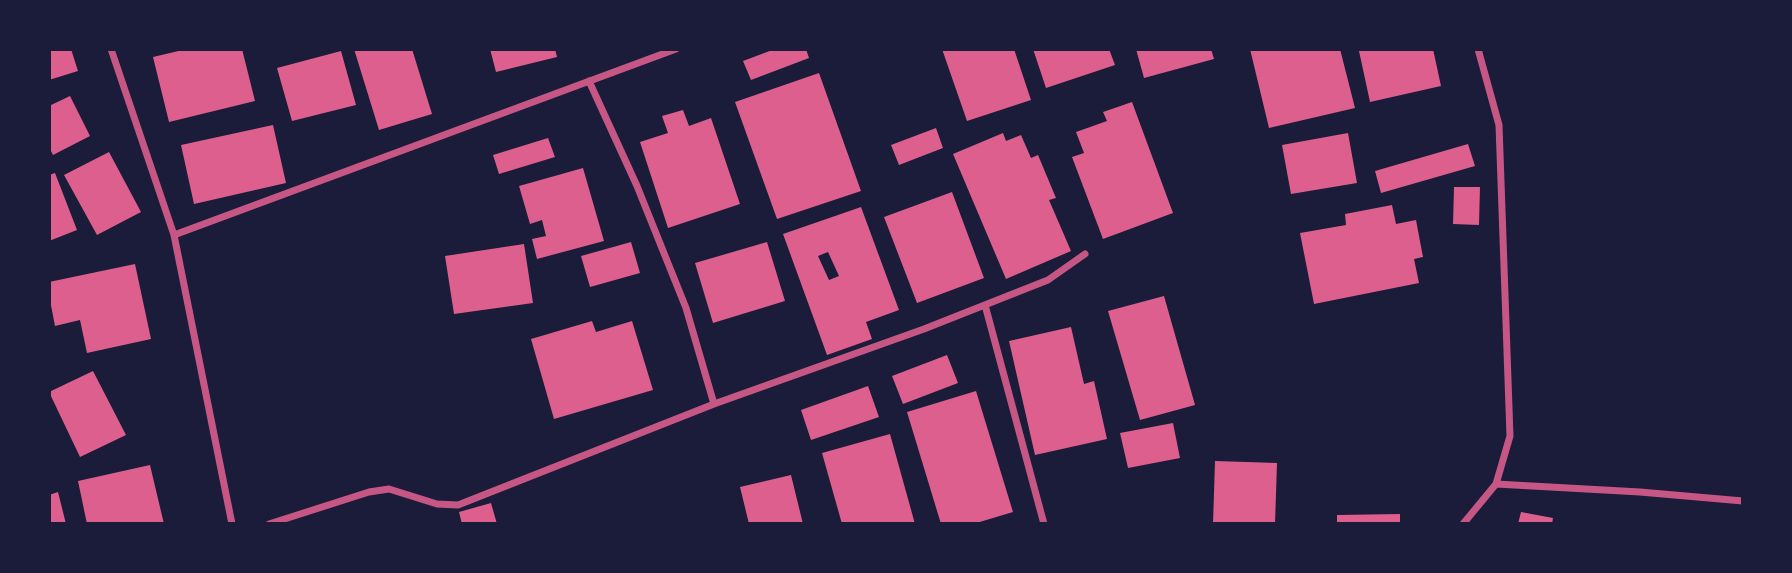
<!DOCTYPE html>
<html>
<head>
<meta charset="utf-8">
<style>
	body { margin:0 }
	#map { position:relative; width:1792px; height:573px; overflow:hidden; background:#1b1b3a; font-family:Roboto,sans-serif }
	canvas { display:block }
	.frame { position:absolute; inset:0; border:51px solid #1b1b3a; pointer-events:none }
</style>
</head>
<body>
<div id="map">
<canvas width="1792" height="573"></canvas>
<div class="frame"></div>
</div>
<script>
const context = document.querySelector('canvas').getContext('2d');
context.lineJoin = 'round';
function paint(path, color) { context.fillStyle = color; context.fill(path, 'evenodd'); }
const poly = rows => new Path2D(rows.map(r => 'M' + r).join(''));
function trace(path, color, width, dash) { context.strokeStyle = color; context.lineWidth = width; context.lineCap = dash ? 'butt' : 'round'; context.setLineDash(dash || []); context.stroke(path); }
paint(poly([
	[49,49,71,49,78,71,49,80],
	[187,49,242,49,255,101,169,122,153,57],
	[354,49,412,49,432,114,379,130],
	[490,49,555,49,557,57,496,72],
	[775,49,806,49,809,58,751,80,743,61],
	[942,49,1014,49,1031,100,967,121],
	[1033,49,1109,49,1115,65,1046,88],
	[1136,49,1211,49,1214,59,1144,78],
	[1250,49,1340,49,1355,108,1269,128],
	[1366,49,1433,49,1441,86,1370,102,1359,51],
	[341,51,356,105,292,121,277,68],
	[819,73,861,191,777,219,735,102],
	[70,96,90,136,53,155,49,147,49,106],
	[1132,102,1173,213,1103,239,1072,157,1084,153,1076,132,1107,121,1103,112],
	[683,110,689,126,711,118,740,204,668,228,640,142,668,133,662,116],
	[273,125,286,183,194,204,181,145],
	[936,128,943,148,899,165,891,145],
	[1003,133,1006,141,1021,135,1031,158,1038,155,1056,198,1049,200,1071,251,1006,279,953,154],
	[1348,133,1357,183,1291,194,1282,145],
	[548,138,555,157,499,174,493,155],
	[1468,144,1475,166,1381,193,1375,171],
	[109,152,141,212,97,235,64,175],
	[583,168,604,241,537,259,532,239,546,236,542,220,530,224,519,186],
	[55,173,77,230,49,241,49,175],
	[1454,187,1480,187,1479,225,1453,224],
	[952,192,984,278,917,303,884,217],
	[1392,205,1396,224,1416,220,1423,257,1414,259,1419,283,1314,304,1300,233,1346,225,1345,214],
	[861,207,899,310,866,322,872,339,827,355,783,234],
	[828,252,839,276,829,280,818,256],
	[631,242,640,273,590,287,581,256],
	[767,242,785,301,713,323,695,263],
	[524,244,533,303,454,314,445,256],
	[135,264,151,339,87,353,80,320,55,326,49,295,49,282],
	[1164,296,1195,405,1140,420,1108,311],
	[592,321,596,332,632,321,653,390,554,419,531,339],
	[1071,327,1084,384,1094,381,1107,439,1035,455,1009,341],
	[947,355,958,383,903,404,892,376],
	[93,371,126,435,80,457,49,392],
	[868,386,879,417,811,440,801,410],
	[976,391,1013,512,973,524,941,524,907,412],
	[1173,423,1180,458,1128,468,1120,433],
	[890,434,915,524,842,524,822,453],
	[1215,461,1277,463,1275,524,1213,524],
	[150,465,164,524,87,524,78,481],
	[791,475,803,524,749,524,740,487],
	[58,492,66,524,49,524,49,495],
	[491,503,497,524,462,524,459,512],
	[1521,512,1553,518,1552,524,1518,524],
	[1400,514,1400,524,1337,524,1337,515]
]), '#dd5f8e');
trace(poly([
	[111,49,174,235,232,524],
	[589,81,637,186,686,308,714,404],
	[174,235,676,49],
	[985,305,1044,524],
	[1496,484,1640,492,1743,501],
	[269,524,369,492,389,489,437,504,458,505,714,404,924,329,1048,280,1085,254],
	[1463,524,1496,484,1510,436,1499,125,1478,49]
]), '#c65784', 7);
</script>
</body>
</html>
